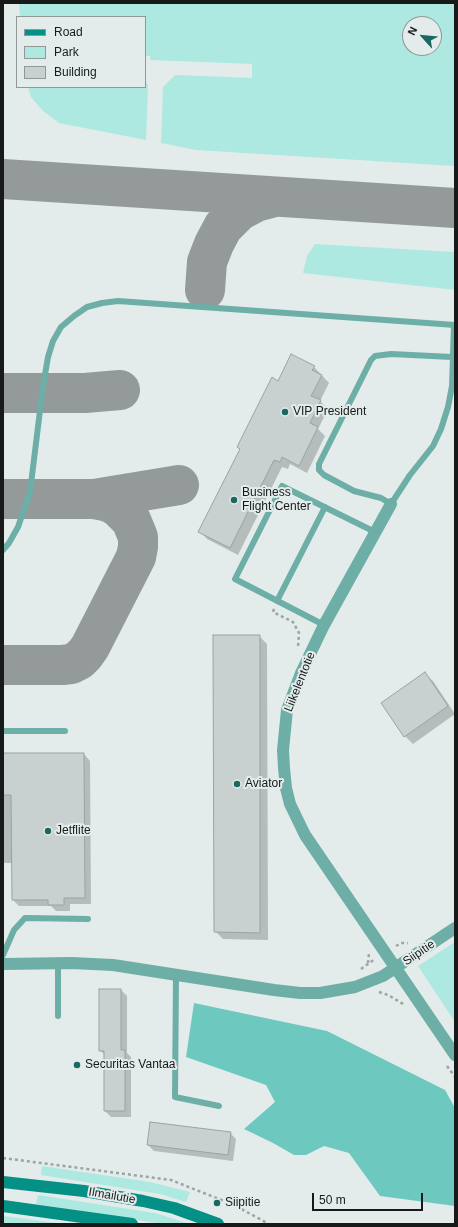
<!DOCTYPE html>
<html>
<head>
<meta charset="utf-8">
<style>
	body { margin:0 }
	#map { position:relative; width:458px; height:1227px; overflow:hidden; background:#e3eceb; font-family:Helvetica,sans-serif }
	canvas { display:block }
	.frame { position:absolute; inset:0; border:4px solid #171a19; pointer-events:none }
	.legend { position:absolute; left:16px; top:16px; width:130px; height:72px; box-sizing:border-box; background:#e3eceb; border:1px solid #919897; margin:0; padding:5px 7px; list-style:none; font-size:12px; color:#171a19 }
	.legend li { display:flex; align-items:center; gap:8px; height:20px }
	.legend b { width:20px; border:1px solid #919897 }
	.north { position:absolute; left:402px; top:16px; width:40px; height:40px; box-sizing:border-box; background:#e3eceb; border:1px solid #919897; border-radius:50%; rotate:297deg; font-size:11px; font-weight:700; line-height:16px; text-align:center; color:#171a19 }
	.north::after { content:''; display:block; margin:auto; width:14px; height:18px; background:#1c6760; clip-path:polygon(50% 0,100% 100%,50% 72%,0 100%) }
	.scale { position:absolute; left:312px; top:1193px; width:111px; height:18px; box-sizing:border-box; border:2px solid #171a19; border-top:0; padding-left:5px; font-size:12px; line-height:14px; white-space:nowrap; color:#171a19; -webkit-text-stroke:3px #e3eceb; paint-order:stroke }
</style>
</head>
<body>
<div id="map">
<canvas width="458" height="1227"></canvas>
<div class="frame"></div>
<ul class="legend">
<li><b style="height:5px;background:#059085"></b>Road</li>
<li><b style="height:11px;background:#ade9e1"></b>Park</li>
<li><b style="height:11px;background:#c9d1d0"></b>Building</li>
</ul>
<div class="north">N</div>
<div class="scale">50 m</div>
</div>
<script>
const context = document.querySelector('canvas').getContext('2d');
context.lineJoin = 'round';
function paint(path, color) { context.fillStyle = color; context.fill(path, 'evenodd'); }
const poly = rows => new Path2D(rows.map(r => 'M' + r).join(''));
function trace(path, color, width, dash) { context.strokeStyle = color; context.lineWidth = width; context.lineCap = dash ? 'butt' : 'round'; context.setLineDash(dash || []); context.stroke(path); }
function write(font, color, halo, rows, align = 'center') {
  context.font = font + ' Helvetica,sans-serif'; context.lineWidth = 4; context.setLineDash([]); context.textBaseline = 'middle'; context.strokeStyle = halo; context.fillStyle = color; for (const [text, x, y, turn = 0] of rows) {
    context.save(); context.translate(x, y); context.rotate((+turn || 0) * Math.PI / 180); context.textAlign = isNaN(turn) ? turn : align; if (halo) context.strokeText(text, 0, 0); context.fillText(text, 0, 0); context.restore();
  }
}
paint(poly([
	[19,3,455,3,455,166,196,150,161,143,163,87,175,75,252,78,252,64,150,60,150,56,145,56,145,17,20,17],
	[410,24,434,24,434,48,410,48],
	[145,81,148,85,146,140,59,123,43,111,31,97,28,87,145,87],
	[315,244,455,252,455,290,303,273,307,256],
	[455,942,455,1022,418,966],
	[42,1166,150,1182,190,1192,186,1202,160,1194,41,1175],
	[38,1195,155,1213,190,1224,163,1224,36,1204],
	[3,1216,49,1222,64,1224,3,1224]
]), '#ade9e1');
paint(poly([
	[194,1003,327,1031,445,1090,455,1108,455,1206,380,1196,349,1153,324,1146,306,1155,294,1155,273,1143,244,1129,275,1102,266,1085,186,1057]
]), '#6dc9bf');
paint(poly([
	[314,367,329,383,320,401,328,409,318,429,325,436,307,473,290,464,288,469,282,467,238,555,207,539,200,531,240,450,238,447,279,382],
	[259,636,267,644,268,940,223,939,215,931],
	[425,674,433,681,455,714,413,744,405,736],
	[3,754,84,754,90,761,91,904,70,904,70,911,56,911,51,906,19,906,13,900,12,863,3,863],
	[121,990,127,996,127,1053,131,1057,131,1117,111,1117,105,1111,105,1055,100,1050],
	[230,1133,236,1139,233,1161,154,1151,148,1145]
]), '#0003');
trace(poly([
	[3,179,455,208],
	[205,290,207,262,214,244,223,227,239,211,256,202,275,197],
	[3,393,85,393,120,390],
	[3,499,94,499,179,485],
	[3,665,62,665,71,664,79,660,85,654,90,647,136,557,138,547,138,537,131,520,119,508,113,504,105,501,94,499]
]), '#949a9a', 40);
const building = poly([
	[291,354,315,366,312,370,322,375,311,396,321,400,310,423,318,427,299,466,282,457,280,462,274,460,230,548,198,532,240,449,237,447,272,377,278,381,291,354],
	[213,635,260,635,260,933,214,932,213,635],
	[425,672,448,706,404,737,381,703,425,672],
	[3,753,84,753,85,898,64,898,64,905,48,905,48,900,12,900,11,795,3,795,3,753],
	[99,989,121,989,121,1050,125,1050,125,1111,104,1111,104,1051,99,1051,99,989],
	[150,1122,231,1132,228,1155,147,1145,150,1122]
]);
paint(building, '#c9d1d0');
trace(building, '#9aa3a1', 1);
trace(poly([
	[274,609,273,612,293,622,299,633,298,647],
	[396,946,401,943,408,943],
	[368,963,369,953],
	[361,969,375,959],
	[379,992,388,995,405,1005],
	[447,1066,455,1077],
	[3,1158,171,1180,234,1205,269,1224]
]), '#9da4a3', 2.5, [3, 3]);
trace(poly([
	[452,357,391,354,375,356,371,360,319,464,319,470,324,475,354,491,381,498,391,504,410,475,433,446,441,429,448,407,452,386,454,325],
	[3,550,9,543,18,527,30,492,43,386,48,357,53,341,61,327,74,316,87,307,102,303,118,301,455,325],
	[277,601,325,507],
	[324,625,235,579,282,486,375,532],
	[3,731,65,731],
	[3,955,14,930,25,918,88,919],
	[58,963,58,1016],
	[176,975,175,1097,219,1106]
]), '#6daea6', 6);
trace(poly([
	[391,504,324,625,301,673,287,710,283,750,284,768,286,788,290,804,305,835,455,1055],
	[3,964,72,963,113,965,274,990,300,993,320,993,355,987,383,976,455,928]
]), '#6daea6', 12);
trace(poly([
	[3,1182,84,1191,143,1201,174,1208,218,1224],
	[3,1206,132,1224]
]), '#059085', 12);
for (const [x, y, r, color] of [
	[285,412,4,"#1c6760"],
	[234,500,4,"#1c6760"],
	[237,784,4,"#1c6760"],
	[48,831,4,"#1c6760"],
	[77,1065,4,"#1c6760"],
	[217,1203,4,"#1c6760"]
]) { const dot = new Path2D(); dot.arc(x, y, r, 0, 2 * Math.PI); context.fillStyle = color; context.fill(dot); trace(dot, '#e3eceb', 1.5); }
write('12px', '#171a19', '#e3eceb', [
	["VIP President",293,412],
	["Business",242,493],
	["Flight Center",242,507],
	["Aviator",245,784],
	["Jetflite",56,831],
	["Securitas Vantaa",85,1065],
	["Siipitie",225,1203]
], 'left');
write('12px', '#171a19', '#e3eceb', [
	["Liikelentotie",300,682,-68],
	["Siipitie",419,953,-34],
	["Ilmailutie",112,1196,10]
]);
</script>
</body>
</html>
